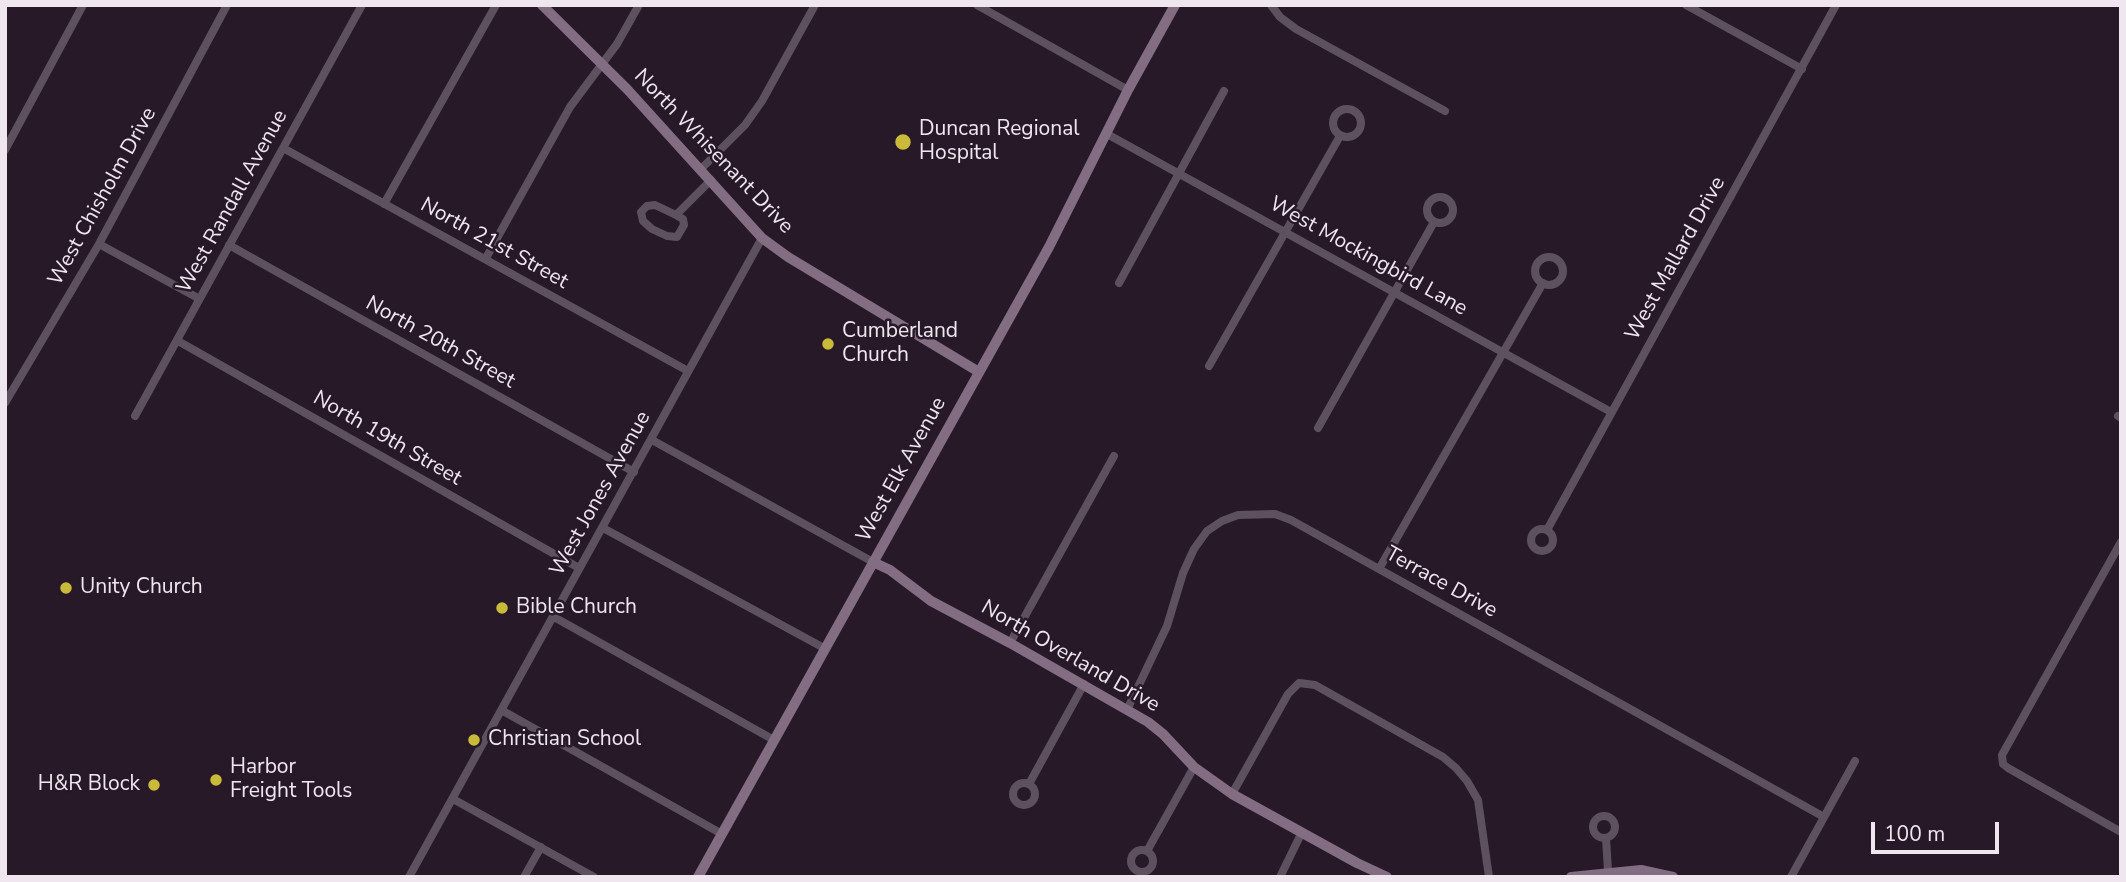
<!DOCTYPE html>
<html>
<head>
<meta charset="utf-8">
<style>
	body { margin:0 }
	#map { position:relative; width:2126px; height:882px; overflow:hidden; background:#271928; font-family:"Nunito Sans",sans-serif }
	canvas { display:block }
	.frame { position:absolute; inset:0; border:7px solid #f0e6f0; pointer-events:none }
	.scale { position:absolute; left:1871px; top:822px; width:128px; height:32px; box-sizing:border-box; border:4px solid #f0e6f0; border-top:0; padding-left:9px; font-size:21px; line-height:24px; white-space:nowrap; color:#f0e6f0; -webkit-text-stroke:5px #271928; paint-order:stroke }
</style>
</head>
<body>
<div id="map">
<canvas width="2126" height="882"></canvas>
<div class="frame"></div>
<div class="scale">100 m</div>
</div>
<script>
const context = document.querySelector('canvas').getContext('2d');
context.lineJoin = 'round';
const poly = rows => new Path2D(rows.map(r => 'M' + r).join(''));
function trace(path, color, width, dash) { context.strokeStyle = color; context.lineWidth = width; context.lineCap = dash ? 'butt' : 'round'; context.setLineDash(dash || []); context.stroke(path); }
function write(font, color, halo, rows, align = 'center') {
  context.font = font + ' "Nunito Sans",sans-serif'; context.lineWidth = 5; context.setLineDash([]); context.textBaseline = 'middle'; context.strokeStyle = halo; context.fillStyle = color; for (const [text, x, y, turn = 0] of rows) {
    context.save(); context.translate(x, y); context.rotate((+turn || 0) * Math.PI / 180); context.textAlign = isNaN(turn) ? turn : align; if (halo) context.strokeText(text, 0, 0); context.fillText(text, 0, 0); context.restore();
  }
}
trace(poly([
	[977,5,1128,90],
	[1271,5,1280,17,1296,29,1445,111],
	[1686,5,1802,69],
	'1333 123a14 14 0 1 1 28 0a14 14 0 1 1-28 0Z',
	[1107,134,1611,412],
	[283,148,688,371],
	[5,150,83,5],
	[701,169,745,125,762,101,815,5],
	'1427 210a13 13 0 1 1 26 0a13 13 0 1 1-26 0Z',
	[384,204,496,5],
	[676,215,683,219,684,225,677,237,667,236,652,229,643,221,641,212,647,206,655,205,676,215,711,180],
	[99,244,198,298],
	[229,245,634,472],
	'1535 271a14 14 0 1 1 28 0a14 14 0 1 1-28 0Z',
	[486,258,570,107,617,44,639,5],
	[1119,283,1224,91],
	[178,341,579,568],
	[1209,366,1340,136],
	[5,403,99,244,227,5],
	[135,416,362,5],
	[2118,416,2121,418],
	[1318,428,1434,222],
	[652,440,873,562],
	[603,528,824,648],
	'1531 540a11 11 0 1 1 22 0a11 11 0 1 1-22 0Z',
	[1547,530,1836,5],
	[2121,542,2002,755,2003,764,2008,768,2121,832],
	[1379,569,1543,283],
	[554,617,774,740],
	[1010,643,1114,456],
	[1127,710,1167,626,1183,573,1194,549,1207,531,1222,521,1238,515,1275,514,1291,520,1824,817],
	[503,711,722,834],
	'1013 794a11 11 0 1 1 22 0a11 11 0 1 1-22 0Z',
	[1029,784,1084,684],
	[1232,794,1288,694,1299,683,1315,685,1443,757,1456,768,1467,781,1478,800,1489,877],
	[453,799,594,877],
	'1593 827a11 11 0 1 1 22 0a11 11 0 1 1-22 0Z',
	[1606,838,1608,871],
	'1131 861a11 11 0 1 1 22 0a11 11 0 1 1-22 0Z',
	[1147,851,1194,767],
	[409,877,762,238],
	[524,877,541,847],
	[1280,877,1302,832],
	[1791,877,1855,761]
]), '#5e515f', 8);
trace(poly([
	[542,5,627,89,762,238,788,257,979,372],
	[873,562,890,570,931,601,1010,643,1148,722,1163,734,1194,767,1232,794,1357,863,1387,877],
	[698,877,1049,247,1128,90,1175,5],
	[1571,877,1641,870,1673,877]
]), '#836d83', 10);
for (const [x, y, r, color] of [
	[903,142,9,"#caba39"],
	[828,344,7,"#caba39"],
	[66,588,7,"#caba39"],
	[502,608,7,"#caba39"],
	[474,740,7,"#caba39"],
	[216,780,7,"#caba39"],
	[154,785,7,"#caba39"]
]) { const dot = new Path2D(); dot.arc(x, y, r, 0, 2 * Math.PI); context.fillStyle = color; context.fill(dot); trace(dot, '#271928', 2.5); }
write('21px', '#f0e6f0', '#271928', [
	["Duncan Regional",919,130],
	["Hospital",919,154],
	["Cumberland",842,332],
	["Church",842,356],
	["Unity Church",80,588],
	["Bible Church",516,608],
	["Christian School",488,740],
	["Harbor",230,768],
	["Freight Tools",230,792],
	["H&R Block",140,785,"right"]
], 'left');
write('21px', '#f0e6f0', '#271928', [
	["North Whisenant Drive",713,152,46],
	["West Chisholm Drive",103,197,-61],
	["West Randall Avenue",233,202,-61],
	["North 21st Street",494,244,29],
	["West Mockingbird Lane",1368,257,29],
	["West Mallard Drive",1676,259,-61],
	["North 20th Street",440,343,29],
	["North 19th Street",387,439,30],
	["West Elk Avenue",902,470,-61],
	["West Jones Avenue",601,494,-61],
	["Terrace Drive",1441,583,29],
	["North Overland Drive",1070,657,30]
]);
</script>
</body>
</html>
